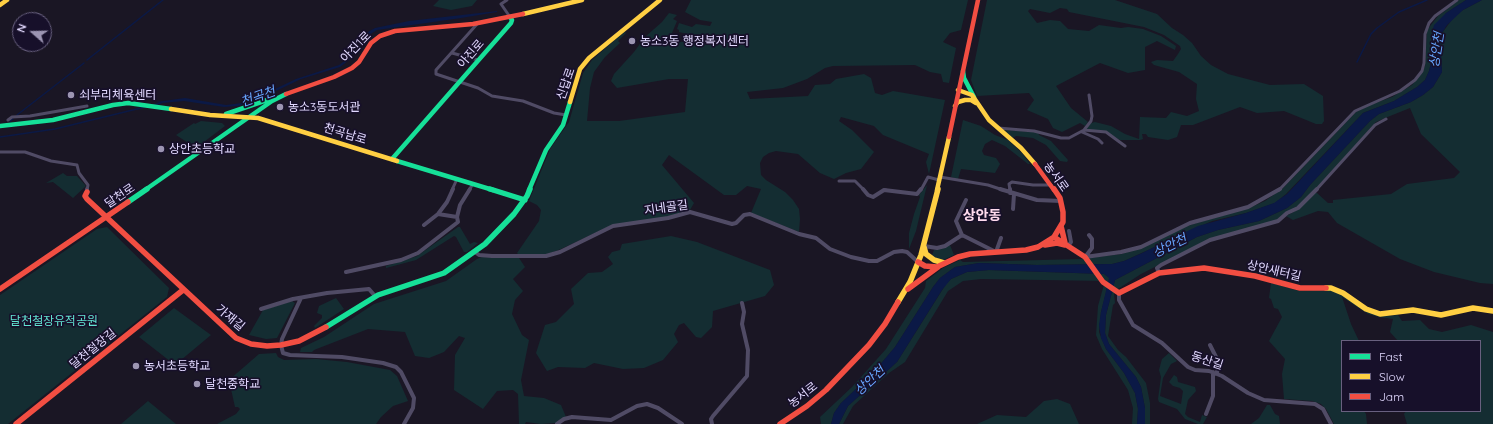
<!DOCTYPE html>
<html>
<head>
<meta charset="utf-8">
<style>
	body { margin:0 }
	#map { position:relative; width:1493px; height:424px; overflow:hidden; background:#1a1624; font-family:Quicksand,sans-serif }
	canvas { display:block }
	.legend { position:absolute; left:1341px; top:340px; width:140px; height:72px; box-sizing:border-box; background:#17102a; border:1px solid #68607f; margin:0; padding:5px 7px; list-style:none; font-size:12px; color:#e2d9ff }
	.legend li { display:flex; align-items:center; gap:8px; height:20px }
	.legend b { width:20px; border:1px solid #68607f }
	.north { position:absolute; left:12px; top:12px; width:40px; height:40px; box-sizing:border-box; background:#17102a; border:1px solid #68607f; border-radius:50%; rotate:290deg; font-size:11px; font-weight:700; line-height:16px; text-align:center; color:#e2d9ff }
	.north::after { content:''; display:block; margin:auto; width:14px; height:18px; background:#9c95b2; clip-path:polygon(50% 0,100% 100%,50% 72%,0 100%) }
</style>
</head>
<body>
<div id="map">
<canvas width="1493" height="424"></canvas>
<ul class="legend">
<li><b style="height:5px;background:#16e098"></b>Fast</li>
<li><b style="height:5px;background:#ffcf43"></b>Slow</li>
<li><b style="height:5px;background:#f24e42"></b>Jam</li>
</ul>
<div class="north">N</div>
</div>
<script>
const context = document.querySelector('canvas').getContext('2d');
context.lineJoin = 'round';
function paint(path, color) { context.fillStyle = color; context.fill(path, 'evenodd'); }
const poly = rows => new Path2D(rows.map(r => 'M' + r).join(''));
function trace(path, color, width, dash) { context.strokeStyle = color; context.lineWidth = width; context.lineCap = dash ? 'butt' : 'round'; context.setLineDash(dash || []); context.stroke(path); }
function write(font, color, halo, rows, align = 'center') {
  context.font = font + ' Quicksand,"Noto Sans KR",sans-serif'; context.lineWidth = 3.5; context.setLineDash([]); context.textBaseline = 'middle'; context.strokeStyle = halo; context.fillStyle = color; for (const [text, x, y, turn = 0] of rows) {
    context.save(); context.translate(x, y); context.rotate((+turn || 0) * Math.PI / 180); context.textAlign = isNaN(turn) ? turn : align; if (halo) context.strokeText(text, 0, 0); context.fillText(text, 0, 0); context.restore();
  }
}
paint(poly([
	[439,0,477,0,472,6,451,10,433,6],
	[691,0,968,0,961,30,950,33,943,42,956,48,949,83,943,82,941,74,930,72,915,65,833,66,825,68,807,79,783,88,747,92,750,99,808,96,815,85,830,84,836,79,864,74,871,78,875,93,882,95,893,91,945,100,929,174,926,162,929,154,883,135,874,126,841,117,839,121,852,130,874,152,861,169,846,173,834,179,820,173,798,154,776,151,769,153,763,157,760,163,761,175,766,180,785,192,793,200,799,209,800,219,799,232,751,213,761,189,747,186,736,195,724,195,669,155,662,165,694,203,690,210,668,217,612,225,561,249,546,255,518,254,517,253,539,221,541,210,537,205,529,201,550,149,569,122,583,73,592,60,616,39,625,32,626,33,618,41,620,43,605,57,594,72,590,88,587,121,619,121,685,112,688,79,669,79,617,88,611,81,614,74,634,52,645,37,662,22,669,13,677,15,673,19,677,21,672,33,675,36,674,40,679,42,695,41,696,36,679,32,679,30,677,29,679,23,692,27,696,24,710,26,712,22,700,20,685,12],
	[987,0,1115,0,1157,14,1172,28,1183,35,1192,43,1201,56,1211,65,1228,74,1270,85,1304,84,1323,96,1324,121,1322,124,1316,124,1284,111,1257,113,1240,107,1193,125,1181,125,1177,137,1168,140,1148,137,1146,134,1142,134,1143,139,1140,140,1120,140,1106,132,1086,129,1091,123,1095,122,1111,126,1125,134,1139,139,1140,117,1166,118,1171,112,1187,116,1199,111,1196,99,1197,84,1179,72,1154,65,1151,62,1157,60,1173,61,1178,54,1181,49,1180,46,1164,35,1144,27,1069,12,1067,9,1060,8,1050,13,1030,9,1028,11,1037,23,1050,20,1060,21,1068,29,1089,31,1099,25,1121,28,1128,27,1143,29,1161,36,1176,46,1175,50,1157,41,1145,47,1145,70,1128,73,1100,63,1056,86,1071,108,1088,122,1085,126,1080,123,1062,132,1053,128,1048,119,1027,110,1034,100,1029,93,977,96,971,80],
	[1459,0,1466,0,1446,13,1431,43,1431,63,1429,71,1425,80,1417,87,1394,101,1363,113,1286,194,1275,203,1246,213,1212,221,1124,261,1112,264,1037,265,979,263,955,267,940,278,933,287,895,347,873,373,841,403,834,413,831,424,821,424,820,417,852,387,886,349,925,288,926,281,943,268,960,260,963,262,1081,259,1122,254,1190,225,1249,208,1265,201,1283,188,1356,112,1367,106,1392,97,1412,85,1422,72,1425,66,1427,30,1438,16],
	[1482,0,1493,0,1493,284,1480,283,1434,272,1400,259,1337,223,1328,212,1318,211,1293,220,1286,216,1299,209,1315,193,1317,193,1328,203,1333,203,1333,200,1391,194,1407,184,1454,178,1460,172,1421,134,1410,108,1385,118,1376,122,1308,198,1297,208,1286,212,1277,220,1262,226,1212,238,1141,274,1118,289,1114,294,1115,303,1113,305,1108,336,1118,350,1126,357,1146,383,1150,403,1150,424,1145,424,1145,408,1141,387,1136,377,1109,344,1105,333,1106,315,1115,280,1197,237,1218,230,1259,221,1287,208,1301,197,1310,185,1370,121,1379,114,1411,102,1423,95,1433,87,1442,72,1440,41,1442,33,1454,17,1463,10],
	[963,120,981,126,995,135,1008,140,1023,154,1030,164,1028,164,1005,146,992,140,985,144,982,151,984,155,996,158,1000,164,995,173,961,169,958,179,951,177],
	[201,121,222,123,225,126,196,148,176,135,194,123,195,124],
	[1004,130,1038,132,1039,135,1051,141,1068,160,1067,162,1060,161,1046,145,1033,138,1016,136,1013,138],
	[63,173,67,176,77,176,86,186,73,198,53,182,46,183],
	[927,185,916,231,909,249,909,233,914,214,920,197,919,195],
	[107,227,169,288,167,297,8,424,0,424,0,295,97,229],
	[458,227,460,227,470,244,474,242,478,243,467,252,464,252,456,237,454,236,416,260,386,268,386,266,417,256],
	[671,236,697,242,770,270,774,285,765,296,713,311,712,327,701,338,696,337,684,323,679,325,674,334,678,342,663,360,644,368,623,369,594,363,585,368,558,367,547,371,536,353,545,325,556,322,574,304,571,289,588,273,602,272,613,264,608,257,612,252,620,250,622,244],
	[950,245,954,255,943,260,938,260,932,255,934,250],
	[482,257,519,258,525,267,513,279,523,291,515,300,512,314,522,335,529,340,521,380,524,396,544,398,561,405,566,417,556,423,541,424,526,422,525,424,519,424,518,394,513,390,497,391,483,409,454,390,455,355,465,338,459,336,444,352,429,358,415,356,405,332,368,329,314,350,312,352,300,352,301,348,324,337,374,304,446,281,477,259],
	[989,270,1104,274,1110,278,1101,312,1099,332,1106,349,1124,373,1135,393,1138,409,1137,424,1132,424,1133,408,1128,390,1102,349,1096,335,1098,306,1105,281,981,279,963,281,948,291,905,362,889,373,853,406,843,424,839,424,848,406,897,362,946,284,951,279,967,272],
	[1271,283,1300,291,1325,289,1334,291,1384,316,1398,315,1402,321,1420,320,1429,329,1442,332,1471,325,1493,332,1493,424,1407,424,1404,414,1406,411,1480,411,1480,341,1398,341,1390,332,1393,319,1379,317,1368,314,1342,297,1351,324,1359,341,1342,341,1342,411,1364,411,1366,414,1367,424,1334,424,1326,409,1321,404,1312,401,1284,399,1282,374,1285,359,1269,341,1282,317,1278,309,1274,308,1271,299,1269,298],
	[336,298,344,309,315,328,314,326,322,318,322,315,317,313,319,306],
	[292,301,295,303,277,338,266,339,249,335,263,310],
	[174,308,211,335,175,365,139,337],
	[276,353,278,357,284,360,316,359,347,362,390,370,397,376,408,401,393,406,381,417,376,424,217,424,236,414,240,409,238,407,235,407,229,380,259,354],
	[1169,353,1177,361,1171,364,1163,378,1160,396,1181,404,1183,391,1180,388,1173,386,1169,382,1174,375,1177,377,1178,382,1195,387,1196,391,1188,400,1185,414,1188,417,1200,422,1202,415,1207,417,1203,424,1198,424,1185,419,1177,409,1159,402,1158,399,1161,377,1159,370,1162,359],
	[1057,399,1070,404,1079,424,977,424,997,415,1026,417,1044,401],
	[148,401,176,424,121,424],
	[1267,405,1270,405,1275,414,1279,416,1280,424,1251,424,1259,418]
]), '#142d32');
paint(poly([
	[1466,0,1482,0,1463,10,1447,25,1442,33,1440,41,1442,72,1433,87,1423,95,1411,102,1379,114,1370,121,1310,185,1301,197,1287,208,1259,221,1218,230,1197,237,1115,280,1106,315,1105,333,1109,344,1136,377,1141,387,1145,408,1145,424,1137,424,1138,409,1135,393,1124,373,1106,349,1101,338,1099,325,1101,312,1109,278,1104,274,989,270,967,272,951,279,942,290,897,362,848,406,839,424,831,424,834,413,841,403,873,373,895,347,933,287,940,278,955,267,979,263,1037,265,1112,264,1124,261,1140,254,1198,226,1246,213,1274,203,1287,194,1363,113,1394,101,1417,87,1425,80,1429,71,1431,63,1432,33,1434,25,1446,13],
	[497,11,497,12,461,18,377,30,359,41,349,60,340,67,301,79,255,101,238,106,224,107,184,101,162,103,156,102,185,98,226,105,242,103,258,97,296,79,339,65,346,60,352,45,359,37,375,28,409,21]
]), '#0b1946');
trace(poly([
	[87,60,163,0],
	[1357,62,1371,34,1377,28,1399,12,1427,0],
	[153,105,161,103],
	[17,115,84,63],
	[10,121,13,119],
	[0,137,55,129,145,107]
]), '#0b1946', 1.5);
trace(poly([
	[507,0,501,4,510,17],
	[478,23,436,70,436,74,478,88,492,96,523,101,554,113,566,115],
	[452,53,478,60],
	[8,120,12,117,30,116,87,106],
	[998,128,1034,131,1061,138,1069,138,1084,130,1091,121,1092,116,1089,95],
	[1084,130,1106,132,1125,146],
	[1082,132,1098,139,1102,143],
	[0,152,25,152,51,161,77,165,79,173,88,185,87,190],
	[940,177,988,185,1003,190],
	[839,181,855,181,864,190],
	[452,190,457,179],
	[469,190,473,184],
	[884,190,886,190],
	[921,190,928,177,939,180],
	[1010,190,1009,184,1012,182,1033,185,1051,185],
	[1279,190,1355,111,1400,91,1415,80,1422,71,1424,63,1425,34,1429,23,1435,16,1457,0],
	[1316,190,1375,125,1386,119]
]), '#504b65', 3);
trace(poly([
	[863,189,868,195,873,197,884,190,917,194,921,189],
	[1000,189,1037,200,1061,201],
	[1010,189,1010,193],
	[87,192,87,189],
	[1013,209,1014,194],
	[438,214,457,217],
	[424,225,438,214,447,202,453,189],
	[962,235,956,221,966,200],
	[924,246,937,248,945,246,962,235,996,252,1001,238],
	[1068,246,1071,242,1069,231],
	[475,252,479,255,492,256,546,256,560,252,613,226,668,218,690,212,732,224,736,223,744,215,750,214,799,234,816,238,830,249,851,257,869,261,877,261,894,252,902,251,907,252,918,262],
	[1085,257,1121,252,1141,247,1190,223,1248,207,1280,189],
	[1085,257,1092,248,1092,239,1089,235],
	[346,272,401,260,418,253,458,222,457,217,460,205,470,189],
	[1159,273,1157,268,1161,265,1210,240,1278,221,1287,213,1298,208,1317,189],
	[1119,293,1119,300,1133,325,1162,343,1188,367,1195,370,1209,371,1222,376,1248,393,1264,400,1315,404,1323,409,1331,424],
	[301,298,282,339,281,345,283,353,290,355,342,357,383,363,396,367,401,372,414,398,413,408,404,424],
	[261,309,293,299,327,293,369,289,375,296],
	[1210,345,1218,361,1217,374],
	[1206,414,1213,396,1213,372],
	[557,424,564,419,572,417,611,420,637,406,647,404,658,408,682,424],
	[712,424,711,419,713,416,747,376,748,350,742,324,744,312,742,303]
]), '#504b65', 4);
trace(poly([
	[963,71,964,78,974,97],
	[226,114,273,98],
	[0,126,53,120,113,105,128,103,171,109],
	[392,159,511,23,512,20,510,17],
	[397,161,493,190],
	[145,190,272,101,286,94],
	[529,190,546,150,563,125,570,102]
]), '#16e098', 4.5);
trace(poly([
	[490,189,525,200],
	[128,202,147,189],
	[326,327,378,295,444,273,485,244,514,214,527,196,530,189]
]), '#16e098', 5.5);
trace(poly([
	[0,5,7,0],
	[523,14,582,0],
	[958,90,972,95,989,120,1021,148,1035,164],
	[570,102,580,69,589,58,660,0],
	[955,106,958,102,965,100,971,100,976,103],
	[171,109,210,115,258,118,397,161],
	[937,190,949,137]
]), '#ffcf43', 4.5);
trace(poly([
	[924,247,926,254,934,260,944,263],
	[1326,288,1331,288,1343,293,1366,309,1380,314,1413,310,1441,315,1473,308,1493,311],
	[898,302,910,282,921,255,938,189]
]), '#ffcf43', 5.5);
trace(poly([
	[286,94,334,77,352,68,359,62,371,43,380,36,395,31,473,24,523,14],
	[949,137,978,0],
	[1035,164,1054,190]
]), '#f24e42', 4.5);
trace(poly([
	[87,192,85,196,87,199,236,338,251,344,267,346,281,345,299,341,326,327],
	[1061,226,1065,243],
	[1054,237,1085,257,1103,282,1119,293,1159,273,1204,268,1255,276,1300,288,1326,288],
	[1045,245,1057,243,1065,245],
	[918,262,925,266,937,267,958,257,970,254,1026,250,1038,247,1054,237,1063,222,1063,212,1060,198,1054,189],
	[0,289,128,202],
	[908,289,938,267],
	[16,424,183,290],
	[780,424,807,406,826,390,869,345,885,324,898,302]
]), '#f24e42', 5.5);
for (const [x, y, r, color] of [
	[632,41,4,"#9c95b2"],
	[71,95,4,"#9c95b2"],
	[280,107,4,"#9c95b2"],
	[161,149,4,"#9c95b2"],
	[136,366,4,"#9c95b2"],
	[197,384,4,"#9c95b2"]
]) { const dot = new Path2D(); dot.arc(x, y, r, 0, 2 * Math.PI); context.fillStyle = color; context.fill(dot); trace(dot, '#17102a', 1.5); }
write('12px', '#e2d9ff', '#17102a', [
	["농소3동 행정복지센터",640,41],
	["쇠부리체육센터",79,95],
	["농소3동도서관",288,107],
	["상안초등학교",169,149],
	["농서초등학교",144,366],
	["달천중학교",205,384]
], 'left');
write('12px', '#e2d9ff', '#17102a', [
	["아진1로",356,47,-46],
	["아진로",471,54,-49],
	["신답로",566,84,-71],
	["천곡남로",345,134,17],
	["농서로",1056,177,55],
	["달천로",120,196,-34],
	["지네골길",666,208,-8],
	["상안새터길",1274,271,13],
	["가재길",230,318,40],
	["달천철장길",93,349,-39],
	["동산길",1207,361,18],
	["농서로",803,395,-38]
]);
write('12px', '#61e3d2', '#17102a', [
	["달천철장유적공원",54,321]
]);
write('italic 13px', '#67a6ff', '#17102a', [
	["상안천",1437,50,-81],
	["천곡천",258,97,-20],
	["상안천",1170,246,-26],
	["상안천",870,381,-43]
]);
write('bold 14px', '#ffdbed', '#17102a', [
	["상안동",982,216]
]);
</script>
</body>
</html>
